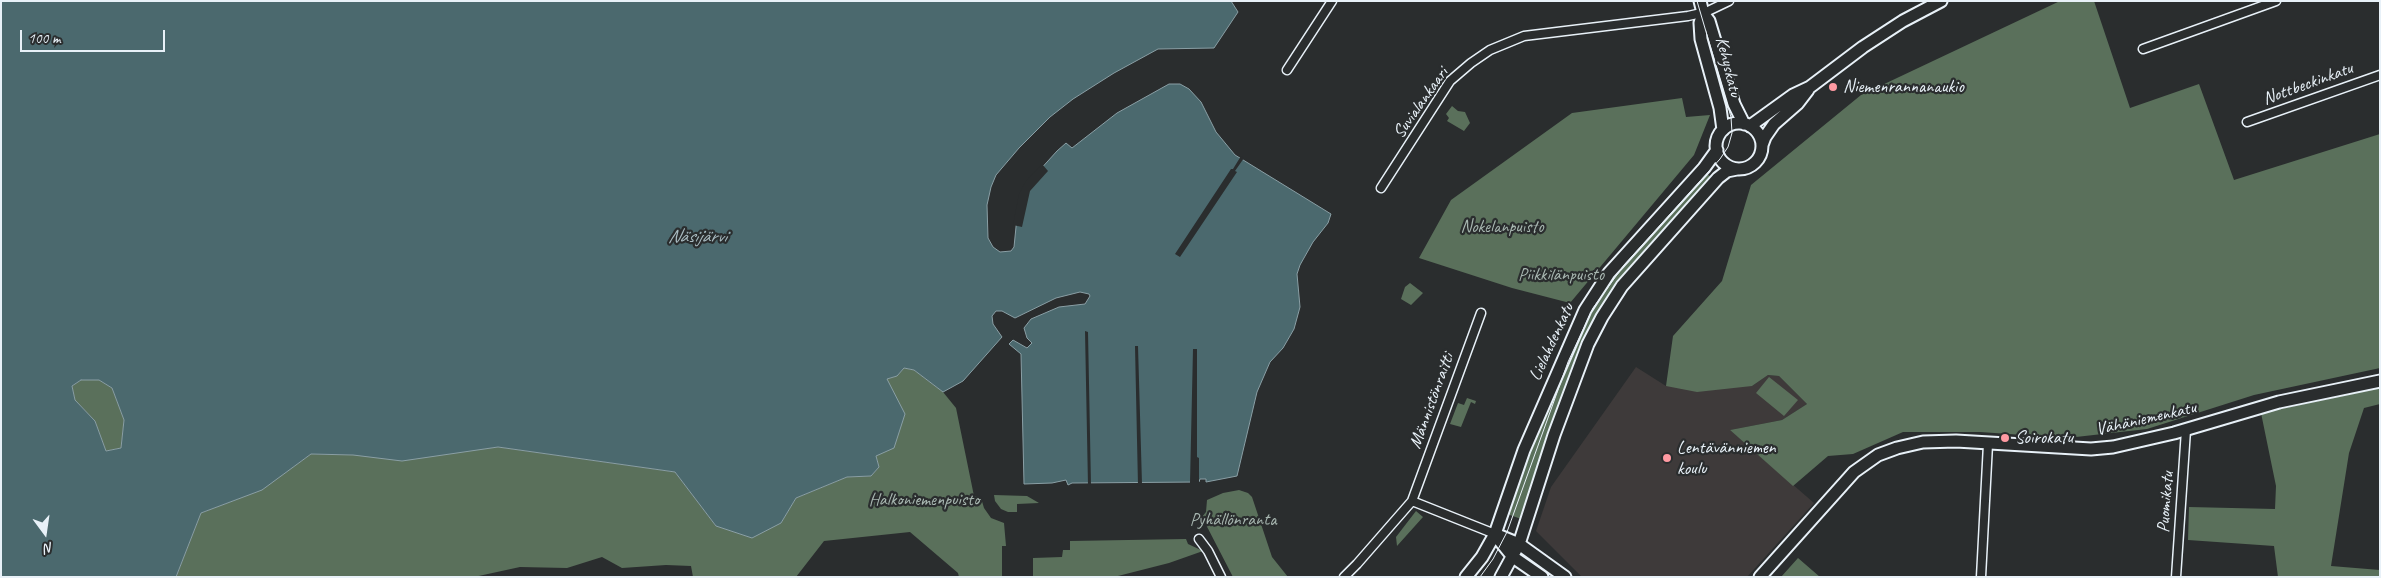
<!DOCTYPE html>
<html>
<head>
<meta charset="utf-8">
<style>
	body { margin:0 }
	#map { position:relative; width:2381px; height:578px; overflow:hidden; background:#2a2d2e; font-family:Caveat,sans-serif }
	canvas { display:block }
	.frame { position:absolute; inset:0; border:2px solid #e8f1f8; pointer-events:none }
	.north { position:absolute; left:20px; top:508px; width:50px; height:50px; -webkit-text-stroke:4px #2a2d2e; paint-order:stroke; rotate:166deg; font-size:14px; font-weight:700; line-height:20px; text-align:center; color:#e8f1f8 }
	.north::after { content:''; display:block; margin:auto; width:18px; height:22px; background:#e8f1f8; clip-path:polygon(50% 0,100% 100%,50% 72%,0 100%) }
	.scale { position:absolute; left:20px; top:30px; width:145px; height:22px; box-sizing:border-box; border:2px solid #e8f1f8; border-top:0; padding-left:6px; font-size:15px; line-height:18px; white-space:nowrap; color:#e8f1f8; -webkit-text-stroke:4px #2a2d2e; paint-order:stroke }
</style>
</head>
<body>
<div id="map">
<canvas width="2381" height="578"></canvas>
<div class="frame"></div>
<div class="north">N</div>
<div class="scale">100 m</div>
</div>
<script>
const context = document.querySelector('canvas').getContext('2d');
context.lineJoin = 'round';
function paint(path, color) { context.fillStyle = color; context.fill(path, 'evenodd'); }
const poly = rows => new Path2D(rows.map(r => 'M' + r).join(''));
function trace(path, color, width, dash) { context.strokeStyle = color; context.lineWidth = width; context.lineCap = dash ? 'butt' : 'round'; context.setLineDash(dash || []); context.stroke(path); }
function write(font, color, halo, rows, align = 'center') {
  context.font = font + ' Caveat,sans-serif'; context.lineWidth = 4.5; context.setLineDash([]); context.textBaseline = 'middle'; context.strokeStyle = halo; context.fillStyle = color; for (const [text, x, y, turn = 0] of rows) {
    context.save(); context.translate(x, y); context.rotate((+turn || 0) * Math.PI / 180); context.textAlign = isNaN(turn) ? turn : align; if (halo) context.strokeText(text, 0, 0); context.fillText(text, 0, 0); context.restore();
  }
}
paint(poly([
	[1636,367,1666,386,1752,386,1768,375,1779,376,1807,404,1782,420,1730,430,1814,503,1747,577,1582,577,1536,531,1551,487]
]), '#3e3a3a');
paint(poly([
	[2060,1,2094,1,2130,108,2199,84,2234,180,2380,134,2380,368,2254,395,2147,429,2067,438,1980,432,1903,432,1853,454,1828,456,1793,486,1730,430,1782,420,1807,404,1779,376,1768,375,1752,386,1697,392,1666,386,1673,336,1722,281,1751,185,1861,95],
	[1682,98,1686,117,1710,115,1694,155,1570,303,1512,288,1419,258,1451,200,1572,113],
	[1452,106,1458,111,1465,112,1470,123,1464,131,1447,121,1449,118,1446,114],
	[1705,172,1713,179,1617,287,1524,520,1507,514,1526,465,1531,444,1552,390,1601,290],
	[1410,283,1423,293,1411,305,1401,299,1405,287],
	[904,368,914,370,943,392,956,408,974,496,981,498,984,508,991,518,1004,523,1006,546,1002,546,1002,577,959,577,958,573,910,532,824,541,796,577,693,577,691,566,666,565,622,568,602,557,567,568,520,567,474,577,176,577,201,513,261,490,311,454,353,455,461,451,498,447,675,472,716,526,781,523,796,498,847,477,871,476,879,467,876,456,887,379,897,376],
	[1769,377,1798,400,1784,416,1756,393],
	[81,380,99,380,112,388,124,420,121,448,106,451,95,421,75,400,72,386],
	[2380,388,2380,404,2364,408,2349,453,2331,566,2380,570,2380,577,2278,577,2274,546,2188,540,2189,507,2275,509,2276,486,2261,413],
	[1467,398,1476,401,1475,404,1471,402,1461,427,1450,424,1458,403,1464,405],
	[1239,490,1248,493,1252,497,1272,557,1288,577,1233,577,1202,517,1206,512,1207,500,1223,493],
	[994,495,1027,496,1039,503,1017,504,1017,512,1008,512,1001,509,995,501],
	[1416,511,1423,517,1397,546,1396,537],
	[1186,539,1188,544,1203,551,1169,563,1114,577,1033,577,1033,558,1062,557,1063,550,1070,550,1070,541],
	[1798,558,1820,577,1781,577]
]), '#5a705b');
const water = poly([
	[1,1,1231,1,1238,12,1214,48,1158,49,1114,73,1073,99,1050,117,1019,148,996,175,991,187,987,205,988,238,993,247,1000,252,1011,251,1014,247,1018,207,1028,183,1057,151,1066,143,1072,148,1117,113,1169,84,1180,84,1189,89,1201,102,1216,132,1235,155,1331,214,1328,223,1313,242,1300,265,1297,274,1300,307,1294,329,1283,348,1270,362,1257,392,1237,476,1206,482,1206,479,1200,479,1199,482,1072,483,1068,485,1066,480,1052,483,1024,484,1021,354,1009,344,1013,340,1027,348,1032,343,1027,338,1024,328,1031,319,1059,307,1085,304,1090,296,1089,294,1080,292,1056,298,1015,318,1002,311,996,311,992,316,993,324,1002,337,963,381,943,392,914,370,904,368,897,376,887,379,905,414,894,448,876,456,879,467,871,476,847,477,796,498,781,523,752,538,716,526,675,472,498,447,402,461,353,455,311,454,262,490,201,513,176,577,1,577,1,1],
	[81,380,99,380,112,388,124,420,121,448,106,451,95,421,75,400,72,386,81,380]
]);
paint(water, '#4b696e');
trace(water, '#8a9fa5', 1);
paint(poly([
	[1241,156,1244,158,1235,171,1237,172,1180,257,1175,254,1231,169,1233,169],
	[1042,164,1048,171,1030,191,1022,227,1013,225,1019,194,1026,181],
	[1085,331,1088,332,1091,486,1088,486],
	[1135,346,1138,346,1142,484,1138,486],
	[1193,349,1197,349,1197,457,1199,458,1199,483,1190,483]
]), '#2a2d2e');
const street = poly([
	[2143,49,2276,1],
	[1287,70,1332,1],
	[2247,122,2380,75],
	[1381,188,1450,81,1471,63,1490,50,1524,36,1688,16,1706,12,1729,1],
	[1412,501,1481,313],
	[1199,539,1208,551,1221,577],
	[1344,577,1357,564,1412,501,1495,534],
	[1981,577,1988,444],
	[2176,577,2186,430]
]);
const secondary = poly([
	[1700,1,1703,13,1709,21,1734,104,1744,124],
	[1703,13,1700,23,1701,39,1720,108,1723,130],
	'1716 146a23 23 0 1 1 46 0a23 23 0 1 1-46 0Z',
	[1750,126,1793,95,1810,87,1863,47,1903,21,1941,1],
	[1762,145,1765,137,1774,124,1798,103,1808,90],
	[1495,534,1519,544,1565,577],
	[1496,536,1513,557,1542,577],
	[1466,577,1482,557,1495,534,1524,450,1585,310,1609,273,1704,168,1717,150],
	[1501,577,1519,544,1554,435,1588,344,1602,317,1622,286,1718,178,1727,171,1737,169],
	[1760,577,1854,472,1878,455,1897,448,1923,442,1956,441,2091,449,2113,447,2174,433,2279,402,2380,381]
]);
trace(street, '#e8f1f8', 11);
trace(secondary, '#e8f1f8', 15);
trace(street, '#2a2d2e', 8);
trace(secondary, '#2a2d2e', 11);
trace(poly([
	[1480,577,1493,559,1507,532,1568,362,1593,308,1624,265,1720,159,1728,147,1732,133,1731,117,1697,1]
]), '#e8f1f8', 1);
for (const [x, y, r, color] of [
	[1833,87,5,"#ff9aa2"],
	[2005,438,5,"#ff9aa2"],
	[1667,458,5,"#ff9aa2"]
]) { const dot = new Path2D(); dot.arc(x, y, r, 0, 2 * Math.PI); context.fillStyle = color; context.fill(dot); trace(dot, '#2a2d2e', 2); }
write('18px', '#e8f1f8', '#2a2d2e', [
	["Kehyskatu",1728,67,76],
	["Nottbeckinkatu",2308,84,-20],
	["Suvialankaari",1421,103,-55],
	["Lielahdenkatu",1552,342,-65],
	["Männistönraitti",1432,401,-70],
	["Vähäniemenkatu",2146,419,-13],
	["Puomikatu",2166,502,-86]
]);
write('18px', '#e8f1f8', '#2a2d2e', [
	["Niemenrannanaukio",1843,87],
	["Soirokatu",2015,438],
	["Lentävänniemen",1677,448],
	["koulu",1677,469]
], 'left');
write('18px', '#a8b7b1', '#2a2d2e', [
	["Nokelanpuisto",1502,227],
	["Piikkilänpuisto",1561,275],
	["Halkoniemenpuisto",924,500],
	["Pyhällönranta",1233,520]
]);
write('italic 19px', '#a9bbc1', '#2a2d2e', [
	["Näsijärvi",697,237]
]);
</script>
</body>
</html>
